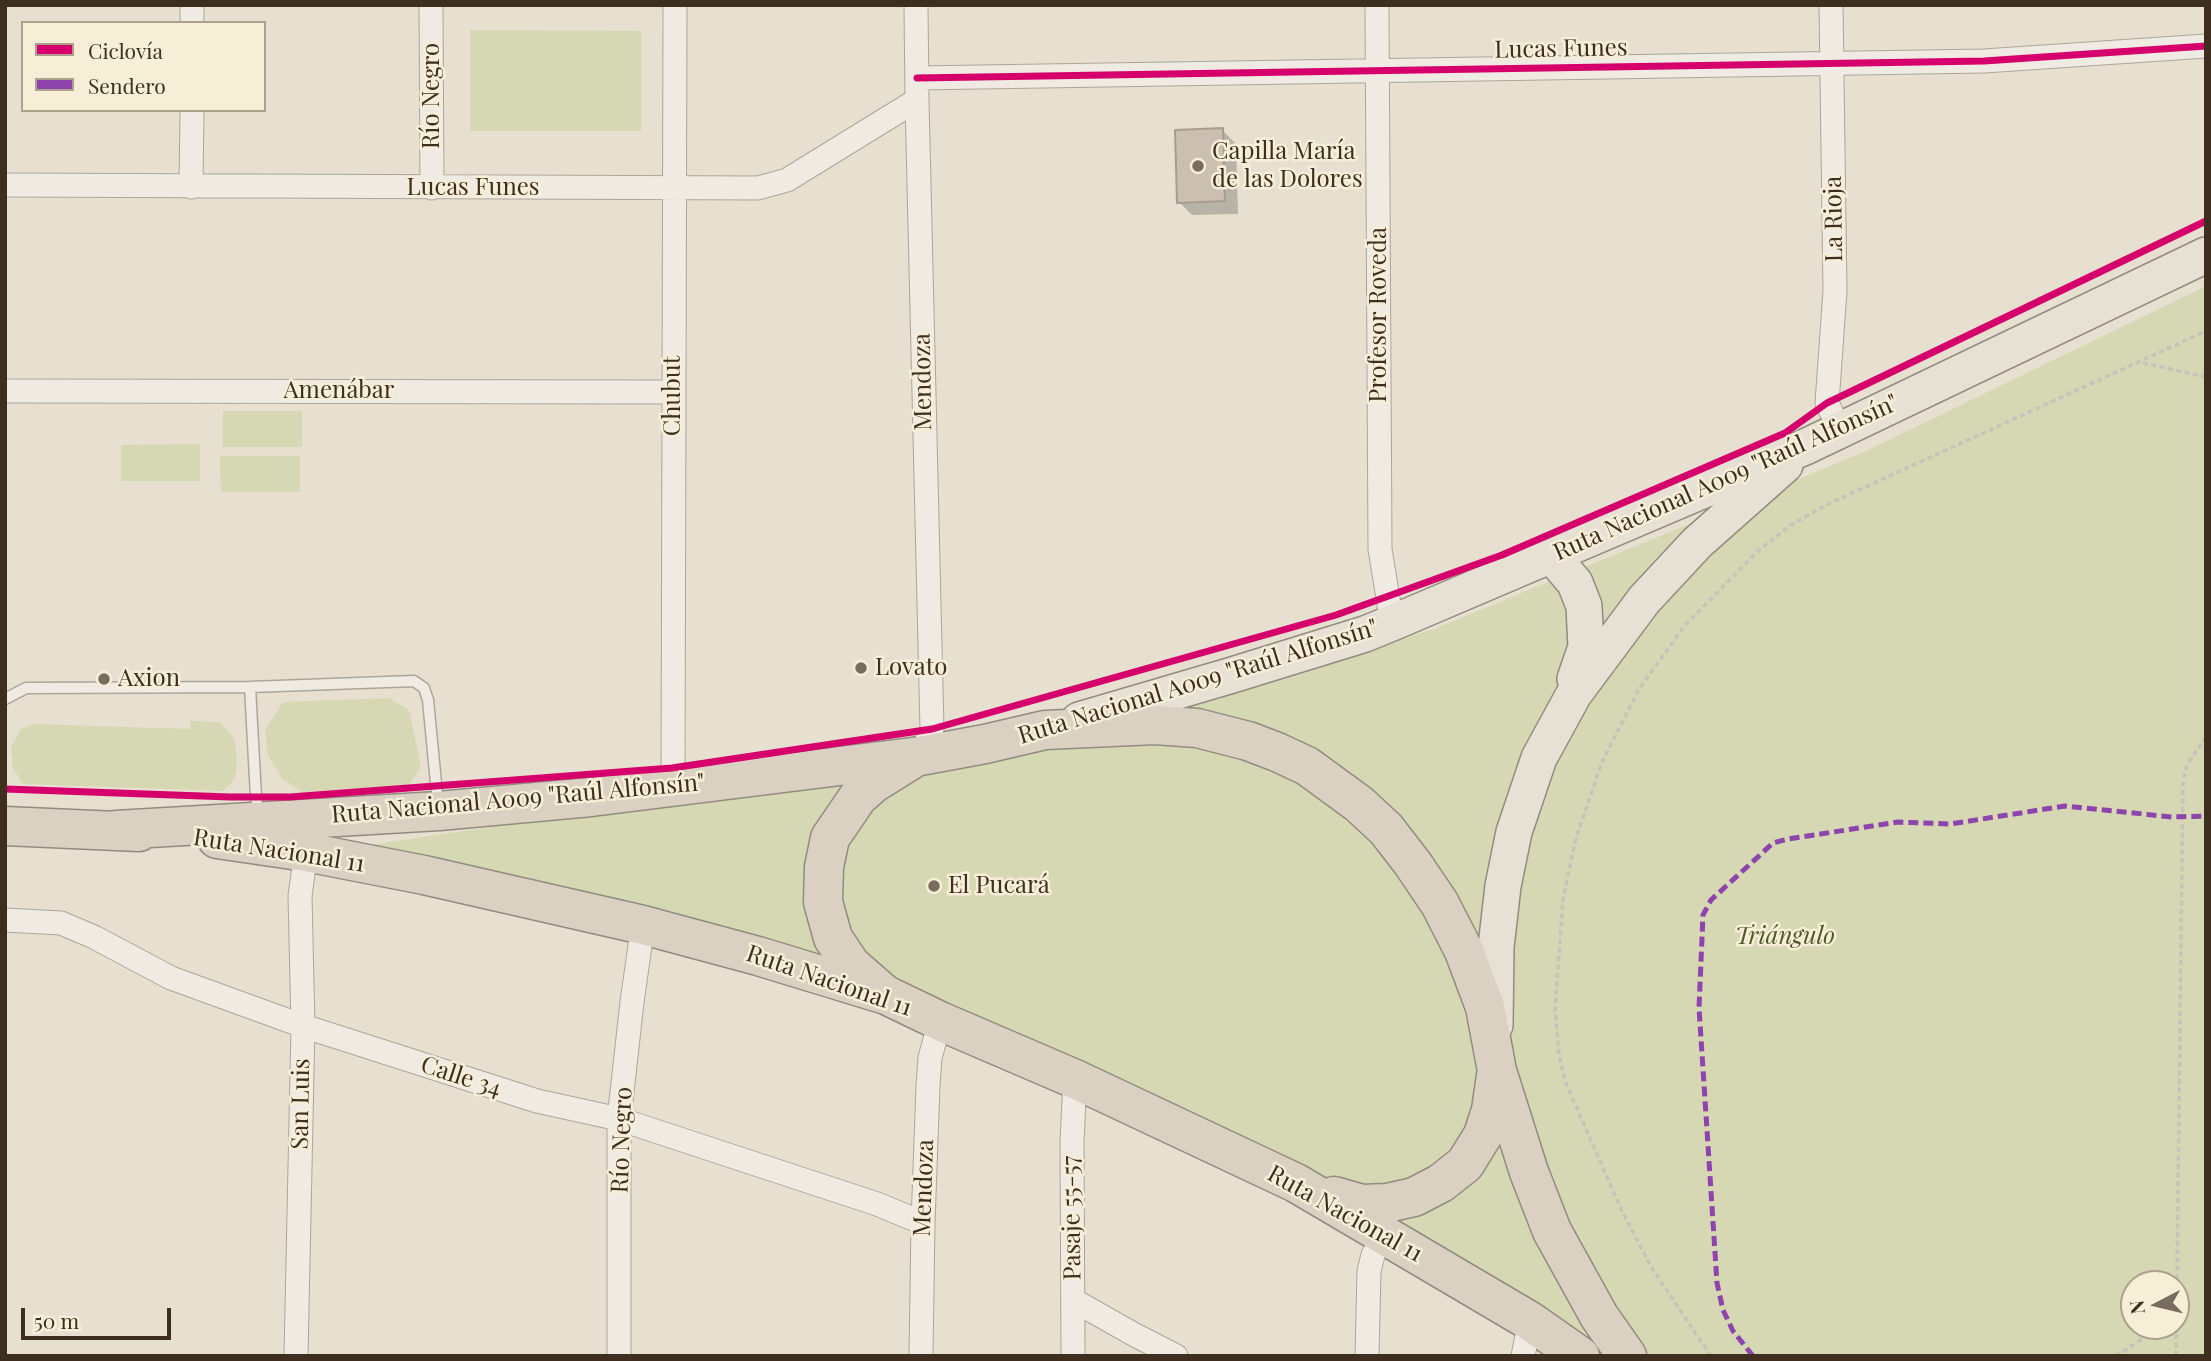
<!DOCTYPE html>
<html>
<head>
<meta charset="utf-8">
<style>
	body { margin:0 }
	#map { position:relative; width:2211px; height:1361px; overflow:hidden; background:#e7e0d1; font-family:"Playfair Display",serif }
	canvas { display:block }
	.frame { position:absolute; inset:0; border:7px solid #3d2e20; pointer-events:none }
	.legend { position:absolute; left:21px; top:21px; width:245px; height:91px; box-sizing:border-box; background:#f7eed8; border:2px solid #ada18e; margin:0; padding:9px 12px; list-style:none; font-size:21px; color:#3d2e20 }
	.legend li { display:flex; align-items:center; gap:14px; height:35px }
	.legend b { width:35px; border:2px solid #ada18e }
	.north { position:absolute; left:2120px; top:1270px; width:70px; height:70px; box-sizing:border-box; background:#f7eed8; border:2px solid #ada18e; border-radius:50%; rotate:263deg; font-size:19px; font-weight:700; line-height:28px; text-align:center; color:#3d2e20 }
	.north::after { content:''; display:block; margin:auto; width:24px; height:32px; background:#786c5e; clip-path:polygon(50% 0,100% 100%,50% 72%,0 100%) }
	.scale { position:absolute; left:21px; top:1308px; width:150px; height:32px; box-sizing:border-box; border:4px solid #3d2e20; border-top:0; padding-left:9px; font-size:21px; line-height:24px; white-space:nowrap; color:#3d2e20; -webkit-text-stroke:5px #f7eed8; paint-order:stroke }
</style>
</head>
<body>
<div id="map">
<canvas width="2211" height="1361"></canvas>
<div class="frame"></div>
<ul class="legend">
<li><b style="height:9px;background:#d6006c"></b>Ciclovía</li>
<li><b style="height:9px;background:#8e44ad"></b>Sendero</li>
</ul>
<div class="north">N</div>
<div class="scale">50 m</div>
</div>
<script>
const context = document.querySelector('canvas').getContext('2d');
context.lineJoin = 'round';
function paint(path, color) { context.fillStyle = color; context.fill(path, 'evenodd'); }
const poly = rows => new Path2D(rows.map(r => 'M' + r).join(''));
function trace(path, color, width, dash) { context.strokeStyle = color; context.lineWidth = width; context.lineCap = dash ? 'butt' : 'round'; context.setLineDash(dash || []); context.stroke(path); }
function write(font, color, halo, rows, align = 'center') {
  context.font = font + ' "Playfair Display",serif'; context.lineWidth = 5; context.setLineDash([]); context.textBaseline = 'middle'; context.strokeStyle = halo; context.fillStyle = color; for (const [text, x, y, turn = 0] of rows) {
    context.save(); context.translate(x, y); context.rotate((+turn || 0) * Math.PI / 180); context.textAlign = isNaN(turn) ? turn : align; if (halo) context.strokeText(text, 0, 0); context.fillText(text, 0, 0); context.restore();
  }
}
paint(poly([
	[470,30,641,31,641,131,470,131],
	[2206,286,2206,1356,1578,1356,1530,1321,940,1021,363,846,1035,746,1434,629,1864,452],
	[2134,1284,2176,1284,2176,1326,2134,1326],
	[223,411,302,411,302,447,223,447],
	[200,444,200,481,121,481,121,445],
	[220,456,300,456,300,492,221,492],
	[389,698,409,710,421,767,409,786,303,792,282,779,268,755,265,730,283,702],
	[190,721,220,722,234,738,237,759,235,779,223,791,23,784,13,768,11,747,21,729,34,724,190,729]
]), '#d6d7b3');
paint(poly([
	[1222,130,1236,144,1238,214,1192,215,1179,202]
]), '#0003');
const building = poly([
	[1223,128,1225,201,1177,203,1175,130,1223,128]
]);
paint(building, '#cbbfb2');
trace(building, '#a89c90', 2);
const lane = poly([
	[250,687,256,797,259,817],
	[5,699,26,688,250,687,414,681,424,688,428,700,438,804]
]);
const street = poly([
	[431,5,432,188],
	[916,5,917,100,932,729,920,756],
	[1377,5,1380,549,1392,623],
	[1831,5,1835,291,1827,403,1840,430],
	[192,23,192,5],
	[917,78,1984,61,2206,46],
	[5,185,758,188,787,180,917,100],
	[191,187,192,110],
	[5,391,673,392],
	[673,787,675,5],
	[5,920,61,923,94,937,171,978,303,1026,537,1101,619,1119,877,1204,923,1223],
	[1073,1300,1135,1335,1176,1356],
	[296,1356,303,1026,300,896,306,852],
	[619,1356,619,1119,632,1002,643,925],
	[921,1356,923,1223,928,1086,930,1058,940,1021],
	[1073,1356,1072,1142,1075,1079],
	[1367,1356,1369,1271,1373,1255,1384,1234],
	[1523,1356,1530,1321]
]);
const primary = poly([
	[1548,556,1559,564,1575,583,1584,606,1586,647,1575,679],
	[1079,720,1229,676,1365,634,1392,623,1805,447,2206,255],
	[1495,1025,1496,947,1503,886,1514,832,1539,758,1574,694,1644,600,1697,543,1785,465]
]);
const highway = poly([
	[5,826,139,832],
	[116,830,439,811,591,797,920,756,985,744,1045,730,1155,725,1197,728,1248,741,1277,752,1307,766,1359,804,1386,829,1413,864,1440,904,1464,951,1485,1007,1497,1071,1529,1172,1552,1231,1599,1316,1627,1356],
	[217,839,306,852,424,875,643,925,758,956,886,995,940,1021,1075,1079,1296,1183,1530,1321,1580,1356],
	[882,992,851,965,833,938,823,902,824,867,830,838,858,797,874,783,911,760],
	[1334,1196,1362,1204,1387,1203,1414,1197,1441,1183,1465,1164,1483,1135,1491,1110,1496,1076]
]);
trace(lane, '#ada599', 13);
trace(street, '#ada599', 25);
trace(primary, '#928b80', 38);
trace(highway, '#928b80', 41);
trace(poly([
	[2143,363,2206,377],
	[1711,1356,1653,1270,1621,1209,1565,1081,1559,1054,1555,1010,1563,899,1576,838,1602,762,1639,689,1685,625,1758,551,1791,525,1826,505,2206,331],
	[2116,1356,2162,1326],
	[2176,1356,2183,781,2187,765,2206,737]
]), '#c8c2b9', 3.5, [5, 3.5]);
trace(lane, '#efebe3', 10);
trace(street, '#efebe3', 23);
trace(primary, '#e6e1d4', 35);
trace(highway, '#dad1c2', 38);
trace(poly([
	[1753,1356,1733,1331,1723,1310,1717,1283,1699,1008,1703,915,1711,900,1773,843,1788,839,1898,822,1950,824,2065,806,2172,817,2206,816]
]), '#8e44ad', 5, [10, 5]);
trace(poly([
	[917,78,1984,61,2206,46],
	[5,789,230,797,290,797,672,768,932,729,1336,615,1502,555,1785,433,1827,403,2206,221]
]), '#d6006c', 7);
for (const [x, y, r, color] of [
	[1198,166,7,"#786c5e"],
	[861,668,7,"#786c5e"],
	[104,679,7,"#786c5e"],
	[934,886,7,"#786c5e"]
]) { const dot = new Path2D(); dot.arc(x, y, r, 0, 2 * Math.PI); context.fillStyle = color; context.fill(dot); trace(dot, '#f7eed8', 2.5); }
write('24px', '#3d2e20', '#f7eed8', [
	["Lucas Funes",1561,49,-1],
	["Río Negro",432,96,-90],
	["Lucas Funes",473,188],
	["La Rioja",1834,219,-91],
	["Profesor Roveda",1379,315,-90],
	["Mendoza",923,382,-91],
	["Amenábar",339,391],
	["Chubut",673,396,-90],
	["Ruta Nacional A009 \"Raúl Alfonsín\"",1726,478,-24],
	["Ruta Nacional A009 \"Raúl Alfonsín\"",1198,682,-17],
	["Ruta Nacional A009 \"Raúl Alfonsín\"",518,799,-5],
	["Ruta Nacional 11",279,851,9],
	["Ruta Nacional 11",829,981,19],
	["Calle 34",461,1077,18],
	["San Luis",301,1104,-89],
	["Río Negro",622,1140,-88],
	["Mendoza",924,1188,-88],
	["Ruta Nacional 11",1345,1214,29],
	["Pasaje 55-57",1072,1218,-91]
]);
write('24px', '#3d2e20', '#f7eed8', [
	["Capilla María",1212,152],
	["de las Dolores",1212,180],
	["Lovato",875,668],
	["Axion",118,679],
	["El Pucará",948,886]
], 'left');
write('italic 24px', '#4d5a26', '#f7eed8', [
	["Triángulo",1785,937]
]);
</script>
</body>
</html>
